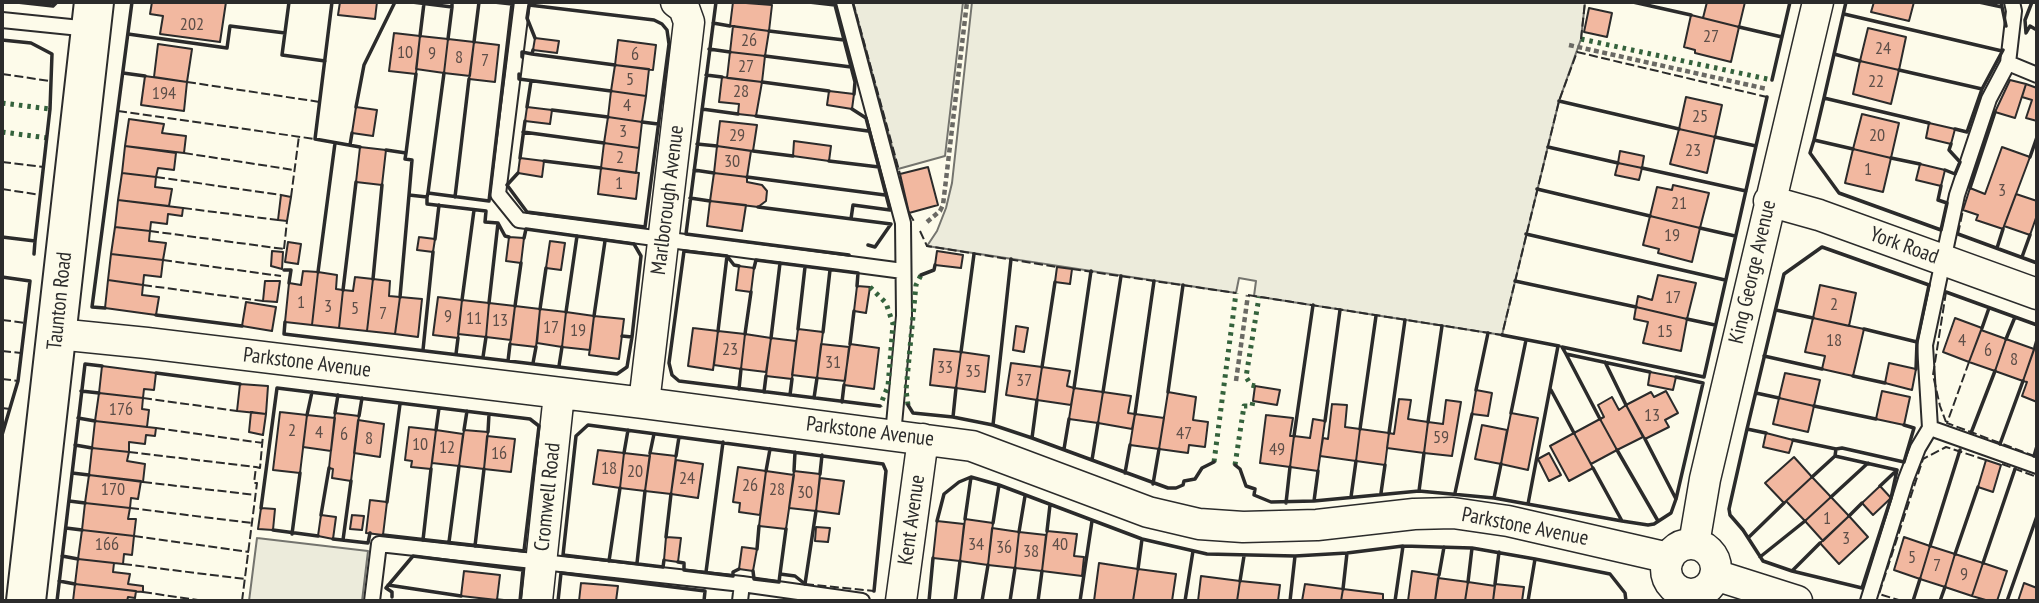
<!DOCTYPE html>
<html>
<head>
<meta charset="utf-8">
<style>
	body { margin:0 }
	#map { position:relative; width:2039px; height:603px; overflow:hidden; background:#fdfbea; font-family:"PT Sans Narrow",sans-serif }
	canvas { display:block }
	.frame { position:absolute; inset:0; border:4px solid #2b2b2b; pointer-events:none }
</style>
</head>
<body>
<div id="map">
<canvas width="2039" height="603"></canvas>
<div class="frame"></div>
</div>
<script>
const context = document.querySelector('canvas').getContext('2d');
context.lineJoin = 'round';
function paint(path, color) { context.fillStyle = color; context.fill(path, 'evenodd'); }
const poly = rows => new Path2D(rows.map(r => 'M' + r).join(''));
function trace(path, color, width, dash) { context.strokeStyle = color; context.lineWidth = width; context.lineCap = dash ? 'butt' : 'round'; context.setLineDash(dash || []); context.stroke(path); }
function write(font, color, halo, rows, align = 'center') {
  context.font = font + ' "PT Sans Narrow",sans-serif'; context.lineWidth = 5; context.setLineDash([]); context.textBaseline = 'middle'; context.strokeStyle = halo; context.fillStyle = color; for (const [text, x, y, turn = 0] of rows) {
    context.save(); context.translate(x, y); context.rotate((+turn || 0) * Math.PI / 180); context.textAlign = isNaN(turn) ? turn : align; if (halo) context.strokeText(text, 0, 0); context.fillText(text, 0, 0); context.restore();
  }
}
const green = poly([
	[853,2,963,2,945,156,898,169,853,2],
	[972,2,1585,2,1581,39,1559,101,1502,335,1254,296,1256,281,1239,278,1236,293,927,246,937,231,946,208,952,183,972,2],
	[257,538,368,551,362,601,249,601,257,538]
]);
paint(green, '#ecebdb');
trace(green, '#74746e', 2);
const building = poly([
	[152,2,226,2,220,42,160,34,163,16,150,14,152,2],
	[340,2,377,2,375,19,338,15,340,2],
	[733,2,772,5,769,31,730,26,733,2],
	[1707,2,1745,2,1739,27,1703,18,1707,2],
	[1874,2,1914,2,1909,21,1871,12,1874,2],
	[1589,8,1612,13,1607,37,1584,32,1589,8],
	[1691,15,1739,27,1731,62,1695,53,1695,50,1684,47,1691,15],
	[733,26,769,31,765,56,730,52,733,26],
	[1868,28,1906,37,1899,70,1860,61,1868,28],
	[394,33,420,36,416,74,389,71,394,33],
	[420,36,448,39,444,73,416,69,420,36],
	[535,38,559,41,557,53,533,50,535,38],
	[448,39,474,42,470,76,444,73,448,39],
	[618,40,656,45,653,70,615,65,618,40],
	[474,42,499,45,495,82,469,79,474,42],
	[158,44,192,49,187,82,154,77,158,44],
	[730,52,765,56,762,82,727,78,730,52],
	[1860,61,1899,70,1891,104,1853,94,1860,61],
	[615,65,649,69,646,96,611,91,615,65],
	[145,76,187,82,184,111,141,105,145,76],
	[722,77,762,82,756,116,738,114,739,104,719,102,722,77],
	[2010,80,2026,84,2015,118,1995,112,2010,80],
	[2026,84,2037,88,2037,121,2026,118,2032,100,2022,97,2026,84],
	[611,91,646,96,642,122,608,117,611,91],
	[829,91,854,94,852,109,827,105,829,91],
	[1686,97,1722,105,1715,137,1679,129,1686,97],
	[356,107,377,110,373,136,352,133,356,107],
	[527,107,552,110,550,124,525,121,527,107],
	[1862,114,1899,123,1891,158,1853,149,1862,114],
	[608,117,642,122,639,148,604,143,608,117],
	[129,119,164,124,162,133,186,136,184,153,125,146,129,119],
	[720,121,757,125,753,151,717,146,720,121],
	[1929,123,1955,129,1951,144,1926,138,1929,123],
	[1679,129,1715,137,1707,173,1670,164,1679,129],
	[794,141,831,146,829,161,793,156,794,141],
	[604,143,639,148,636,173,601,168,604,143],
	[125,146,176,153,174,170,158,168,156,177,122,173,125,146],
	[717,146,751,151,747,177,714,173,717,146],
	[360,147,386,150,382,185,356,182,360,147],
	[2002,147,2030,157,2003,229,1976,220,1978,215,1963,210,1970,188,1985,194,2002,147],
	[1853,149,1891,158,1883,192,1845,183,1853,149],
	[1620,151,1644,156,1642,168,1618,163,1620,151],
	[520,158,544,161,542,177,518,173,520,158],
	[1618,163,1642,168,1639,180,1615,175,1618,163],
	[1920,164,1945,170,1941,186,1916,180,1920,164],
	[928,167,938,205,909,213,900,174,928,167],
	[601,168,639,173,636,199,598,194,601,168],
	[122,173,156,177,155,187,172,189,169,206,118,200,122,173],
	[714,173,747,177,747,182,762,185,767,191,766,201,758,207,710,201,714,173],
	[1673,185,1709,193,1700,228,1650,216,1657,187,1672,190,1673,185],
	[2016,194,2037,201,2037,215,2030,235,2004,226,2016,194],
	[281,195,291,197,287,221,278,220,281,195],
	[118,200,183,208,182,216,168,214,167,224,151,222,150,231,115,227,118,200],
	[710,201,746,205,742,231,707,226,710,201],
	[1650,216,1700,228,1692,262,1658,253,1659,249,1643,245,1650,216],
	[115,227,150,231,149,241,166,243,163,260,111,254,115,227],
	[419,237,435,239,433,252,417,250,419,237],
	[509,237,524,238,521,263,506,261,509,237],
	[550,241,565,243,561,270,546,268,550,241],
	[288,242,301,244,298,264,285,262,288,242],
	[272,251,283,252,282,269,271,266,272,251],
	[937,251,963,255,961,268,935,265,937,251],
	[111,254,163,260,161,277,144,275,143,285,108,280,111,254],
	[739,266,754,268,751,292,736,290,739,266],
	[1057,267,1072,269,1070,284,1055,282,1057,267],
	[303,271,318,272,312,325,285,322,289,283,301,285,303,271],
	[318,272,337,275,336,289,343,290,339,328,312,325,318,272],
	[1658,275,1696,283,1687,319,1636,307,1638,296,1652,300,1658,275],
	[355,277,373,279,367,331,339,328,343,290,353,291,355,277],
	[373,279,390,281,389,296,400,297,395,334,367,331,373,279],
	[108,280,143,285,142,295,159,297,156,315,105,308,108,280],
	[265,281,280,281,277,302,263,301,265,281],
	[1820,285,1856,293,1849,326,1813,318,1820,285],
	[857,286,870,287,866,313,854,311,857,286],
	[400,297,422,299,418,337,395,334,400,297],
	[438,297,462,300,458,338,433,335,438,297],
	[462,300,489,303,486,337,458,334,462,300],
	[246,302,276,307,272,331,242,326,246,302],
	[489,303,515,306,511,340,486,337,489,303],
	[515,306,540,309,536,347,510,344,515,306],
	[1636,307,1687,319,1681,351,1643,343,1648,322,1634,319,1636,307],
	[540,309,566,312,562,347,537,343,540,309],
	[566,312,594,316,590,350,562,347,566,312],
	[594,316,624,319,619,359,589,355,594,316],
	[1813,318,1864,329,1853,376,1822,369,1825,356,1805,352,1813,318],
	[1955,318,1982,328,1969,362,1943,352,1955,318],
	[1016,326,1028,328,1024,352,1013,350,1016,326],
	[693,328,718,331,713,370,688,366,693,328],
	[798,329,823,332,817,378,792,375,798,329],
	[1981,330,2006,339,1995,371,1969,362,1981,330],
	[718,331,745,334,741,369,714,365,718,331],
	[745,334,771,338,766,372,741,369,745,334],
	[771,338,796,341,792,379,766,376,771,338],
	[2006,339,2034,349,2023,381,1995,371,2006,339],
	[821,344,849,347,845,381,817,378,821,344],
	[850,344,879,348,874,389,844,385,850,344],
	[2035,347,2037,348,2037,402,2022,396,2027,382,2023,381,2035,347],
	[934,349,961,352,956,388,930,385,934,349],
	[961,352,989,356,985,392,956,388,961,352],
	[1011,363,1042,367,1037,400,1006,395,1011,363],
	[1889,363,1916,369,1912,390,1885,383,1889,363],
	[102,366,156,373,154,390,144,389,143,398,99,393,102,366],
	[1042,367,1070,371,1067,386,1074,388,1071,405,1037,400,1042,367],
	[1650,372,1676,377,1673,390,1648,385,1650,372],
	[1785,373,1820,380,1814,406,1779,398,1785,373],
	[240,384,268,386,266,414,237,411,240,384],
	[1255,386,1280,390,1277,405,1253,401,1255,386],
	[1074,388,1103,392,1098,423,1069,419,1074,388],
	[1476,390,1492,393,1488,416,1472,414,1476,390],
	[1666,391,1678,413,1665,420,1669,427,1645,439,1626,405,1651,392,1654,397,1666,391],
	[1882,391,1910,397,1904,425,1876,419,1882,391],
	[1103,392,1131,396,1128,413,1135,414,1132,429,1098,423,1103,392],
	[1168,392,1196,397,1193,420,1208,422,1205,447,1189,445,1188,453,1159,449,1168,392],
	[99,393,143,398,142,409,149,410,147,427,95,421,99,393],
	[1612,397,1619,410,1626,405,1643,437,1617,450,1600,419,1604,417,1598,405,1612,397],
	[1779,398,1814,406,1808,432,1773,424,1779,398],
	[1399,399,1411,400,1408,419,1428,422,1424,453,1387,448,1389,433,1394,434,1399,399],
	[1446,400,1461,402,1452,456,1424,453,1428,422,1443,424,1446,400],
	[1332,404,1347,405,1345,427,1360,429,1356,461,1320,456,1323,438,1328,439,1332,404],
	[251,412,266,414,263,435,249,432,251,412],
	[280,412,307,415,300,473,273,470,280,412],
	[335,413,359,416,351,481,332,478,333,469,329,468,335,413],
	[1511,413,1538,418,1528,470,1501,464,1511,413],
	[1135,414,1164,418,1159,449,1130,445,1135,414],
	[307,415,335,418,331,451,303,447,307,415],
	[1266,415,1293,418,1290,436,1294,436,1290,467,1260,463,1266,415],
	[1313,419,1325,421,1318,471,1290,467,1294,436,1310,438,1313,419],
	[1600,419,1617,450,1591,464,1574,433,1600,419],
	[358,420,384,424,380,457,354,453,358,420],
	[95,421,156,428,155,436,146,435,145,444,129,442,129,452,92,448,95,421],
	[1482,425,1507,430,1501,464,1475,459,1482,425],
	[409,427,436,430,431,469,411,467,412,461,405,460,409,427],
	[1360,429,1389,433,1385,465,1356,461,1360,429],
	[436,430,463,434,459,466,432,463,436,430],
	[464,430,488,432,484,469,459,466,464,430],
	[1574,433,1593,468,1569,481,1550,446,1574,433],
	[1766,433,1793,440,1789,453,1763,447,1766,433],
	[487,436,515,439,511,472,484,469,487,436],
	[92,448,129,452,127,461,145,464,143,482,89,475,92,448],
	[598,450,624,453,620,488,593,484,598,450],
	[624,453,650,456,645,491,620,488,624,453],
	[650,453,676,456,671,494,645,491,650,453],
	[1549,453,1561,475,1549,481,1538,459,1549,453],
	[1794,457,1812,477,1784,503,1765,483,1794,457],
	[676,460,703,464,698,498,671,494,676,460],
	[1986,460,2001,465,1993,492,1978,487,1986,460],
	[738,467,766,471,760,515,739,512,740,503,733,502,738,467],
	[766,471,794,475,786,529,759,526,766,471],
	[794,471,820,474,816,511,789,508,794,471],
	[89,475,141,481,138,499,131,498,130,508,85,503,89,475],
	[1812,477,1831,497,1805,521,1786,501,1812,477],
	[820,478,844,481,839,514,816,511,820,478],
	[1880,486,1891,498,1873,515,1862,503,1880,486],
	[1831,497,1849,516,1823,541,1805,521,1831,497],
	[370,500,387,502,383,535,366,533,370,500],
	[85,503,130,508,128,519,136,519,134,536,82,530,85,503],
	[261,508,275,509,273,530,258,529,261,508],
	[321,515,336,517,333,539,318,536,321,515],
	[352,515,364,516,362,530,350,529,352,515],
	[1849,516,1868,537,1839,564,1820,543,1849,516],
	[965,519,993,523,988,565,960,561,965,519],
	[937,521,964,524,960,561,933,558,937,521],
	[816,527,830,528,828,542,815,541,816,527],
	[992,528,1019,532,1015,568,988,565,992,528],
	[82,530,134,536,132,555,124,554,123,564,78,559,82,530],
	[1047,531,1077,534,1074,556,1084,557,1082,576,1042,571,1047,531],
	[1019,532,1046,535,1042,571,1015,568,1019,532],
	[666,537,681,538,678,562,664,560,666,537],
	[1904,537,1930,546,1920,579,1894,570,1904,537],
	[1930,546,1955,554,1945,587,1920,579,1930,546],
	[742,547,757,549,753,571,739,569,742,547],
	[1955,554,1983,563,1972,596,1945,587,1955,554],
	[78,559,114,563,113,572,130,574,128,584,143,586,143,592,75,584,78,559],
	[1099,563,1138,569,1133,601,1094,601,1099,563],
	[1983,563,2007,571,1997,601,1989,601,1972,596,1983,563],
	[1138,569,1176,574,1172,601,1133,601,1138,569],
	[464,571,500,575,497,600,461,596,464,571],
	[1412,571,1439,575,1435,601,1408,601,1412,571],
	[1201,576,1240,581,1237,601,1198,601,1201,576],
	[1438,578,1468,582,1465,601,1435,601,1438,578],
	[1240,581,1280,585,1278,601,1237,601,1240,581],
	[1468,582,1495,586,1493,601,1465,601,1468,582],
	[581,583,618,586,616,601,579,601,581,583],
	[2024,583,2037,588,2037,601,2018,601,2024,583],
	[75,584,136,591,135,598,128,597,127,601,73,601,75,584],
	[1305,584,1343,589,1341,601,1302,601,1305,584],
	[1495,584,1524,587,1522,601,1493,601,1495,584],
	[1343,589,1383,594,1383,601,1341,601,1343,589]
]);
paint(building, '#f2b8a0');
trace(building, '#2b2b2b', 2);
const service = poly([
	[522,2,498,194,519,220,903,271],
	[844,2,903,223,904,316,893,435],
	[2,20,90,29],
	[2008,63,2037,75],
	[1930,428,2037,466],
	[372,601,379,544,742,584,862,601],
	[740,601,742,584],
	[1868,601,1906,479,1918,448,1930,428,1925,345,1957,195,1989,99,2008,63,2014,11,2012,2]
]);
const minor = poly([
	[1769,201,1819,215,2037,294],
	[57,334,147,343,644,403,972,446,1148,512,1199,524,1243,527,1317,525,1414,514,1453,513,1508,521,1669,558],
	[644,403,689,22,684,8,676,2],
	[1694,544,1705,479,1818,2],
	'1666 569a25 25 0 1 1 50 0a25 25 0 1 1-50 0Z',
	[1715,575,1797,601],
	[537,601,559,394],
	[901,601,923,439]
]);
const primary = poly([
	[26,601,94,2]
]);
trace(service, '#2b2b2b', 18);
trace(minor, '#2b2b2b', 33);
trace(primary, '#2b2b2b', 42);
trace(poly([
	[1569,45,1767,89],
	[927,222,940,211,943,205,967,2],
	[1236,381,1248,295]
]), '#6a6964', 4.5, [5, 3.5]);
trace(service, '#fdfbea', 14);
trace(minor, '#fdfbea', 30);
trace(primary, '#fdfbea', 38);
trace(poly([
	[1581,39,1772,80],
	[2,103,50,109],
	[2,132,48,138],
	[870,287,886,303,893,324,888,386,880,406],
	[1255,386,1251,385,1246,377,1259,297],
	[908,405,906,390,916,285,921,275],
	[1214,462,1236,293],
	[1235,465,1244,406,1252,406,1253,401]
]), '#34623c', 5, [3.5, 5]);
trace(poly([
	[853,2,900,174],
	[1581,39,1585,2],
	[2,74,50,81],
	[187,82,320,102],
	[118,111,315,139],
	[184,153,294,170],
	[2,162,44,167],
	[156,177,281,195],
	[2,189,41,195],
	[291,197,299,136],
	[183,208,278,220],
	[909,213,915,223],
	[150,231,284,249],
	[920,231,927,246,1057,267],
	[1958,234,1963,210],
	[284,249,287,221],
	[163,260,281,276],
	[1072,269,1236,293],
	[143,285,263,301],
	[1946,292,1933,375,1940,406,1946,422],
	[1248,295,1502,335,1559,101,1577,52,1767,97],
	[2,320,26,323],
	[2,351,21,353],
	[1969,362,1947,423,2037,457],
	[2,379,18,381],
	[143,398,237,411],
	[2,408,10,409],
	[156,428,263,443],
	[129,452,256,467],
	[2002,464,2037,477],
	[143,482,256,495],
	[130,508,252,523],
	[134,536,249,552],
	[123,564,245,579],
	[805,584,874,591],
	[143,592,204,601],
	[242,601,257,483,254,483,256,467,260,468,263,435],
	[1902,601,1879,594,1923,459,1946,447,1986,460]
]), '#2b2b2b', 2, [9, 3.5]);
trace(poly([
	[17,2,53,6,57,2],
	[289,2,282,55,325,61],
	[332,2,315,139,360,147],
	[412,2,452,7,452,2],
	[716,2,686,234,849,255],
	[809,2,835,5,855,82,854,94],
	[1633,2,1691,15],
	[1979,2,2002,7],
	[2001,2,2006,26],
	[2032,2,2025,20,2026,33,2030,26,2035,29],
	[1844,14,2002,51],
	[713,23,730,26],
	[1739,27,1782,37],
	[769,31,844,40],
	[128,34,227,48,230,26,285,33],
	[420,36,424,3],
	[448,39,452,7],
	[2,40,31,43,52,54,50,109,35,241,2,237],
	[474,42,479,2],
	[709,49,730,52],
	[532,54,615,65],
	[1834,54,1860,61],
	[765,56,851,67],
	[522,57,522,52,532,54,533,50],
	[1899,70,1982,89],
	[123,73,145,76],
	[519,74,519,79,611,91],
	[706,75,722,77],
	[1772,80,1790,2],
	[762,82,829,91],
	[1824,98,1846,2],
	[1559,101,1679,129],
	[356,107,364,65,395,2],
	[527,107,531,81],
	[702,109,738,114],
	[552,110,608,117],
	[756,116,868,131],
	[642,122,658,124],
	[1955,129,1967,132,1982,89,2003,50],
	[523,132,604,143],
	[1715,137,1756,146],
	[1814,140,1824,98,1929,123],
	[697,144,717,146],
	[350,145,352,133],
	[1548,147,1618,163],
	[1853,149,1814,140,1810,153,1839,193,1941,230,1947,203,1938,200,1941,186],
	[386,150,406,153,405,159,412,160,409,195,427,197,427,204,486,211,485,222,498,223,505,236,509,237],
	[753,151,793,156],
	[406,153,416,74],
	[2030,157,2037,137],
	[520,158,525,121],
	[1891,158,1920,164],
	[544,161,601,168],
	[829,161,879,167],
	[1642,168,1746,191],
	[694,170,714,173],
	[1945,170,1955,174,1960,162,1949,150,1951,144],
	[518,173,507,185,527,212,645,227,669,44,667,30,662,24,654,20,529,5,527,18,535,38],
	[747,177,885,195],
	[1970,188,1995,112],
	[1537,189,1650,216],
	[428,193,444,73],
	[427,197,428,193,489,201,512,4,494,2],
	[455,197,469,79],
	[690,198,710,201],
	[758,207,891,224,875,247,868,245],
	[851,219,853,205,890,210,866,118,852,109],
	[1700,228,1735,236],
	[1526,234,1725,280],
	[1958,234,2037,263],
	[524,238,526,229,634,244,641,256,632,337],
	[435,239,439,205],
	[1997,248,2003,229],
	[34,254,35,241],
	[2022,257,2030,235],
	[739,266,734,265,727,256,684,251,669,363,672,375,679,381,880,406],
	[754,268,756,260,858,273,857,286],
	[284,270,291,270,289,283],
	[318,272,335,143],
	[921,275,934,270,935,265],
	[2,277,30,281,18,381,2,435],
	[373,279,382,185],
	[1515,281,1636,307],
	[343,290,356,182],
	[1946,292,2037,325],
	[400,297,409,195],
	[462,300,474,210],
	[489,303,498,223],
	[515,306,521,263],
	[105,308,92,307,132,2],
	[540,309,546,268],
	[1776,310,1813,318],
	[566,312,577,236],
	[156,315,242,326],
	[594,316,605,241],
	[1687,319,1715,325],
	[285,322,284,334,617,374,627,367,632,337,622,336],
	[1982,328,1989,308],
	[798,329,805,267],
	[1864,329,1917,342],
	[718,331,727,256],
	[823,332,830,270],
	[745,334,751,292],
	[1502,335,1559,346],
	[771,338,780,263],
	[2006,339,2015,317],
	[850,344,854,311],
	[2035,347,2037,340],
	[423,350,433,252],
	[961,352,974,254],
	[456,354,458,338],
	[1566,354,1600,419],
	[1764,356,1822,369],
	[483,357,486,337],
	[508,361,510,344],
	[1605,362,1626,405],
	[533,363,536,347],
	[559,366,562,347],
	[1042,367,1055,282],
	[1650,372,1566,354,1562,347,1704,377,1767,97],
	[156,373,240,384],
	[1853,376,1885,383],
	[1074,388,1091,271],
	[739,389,741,369],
	[1476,390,1488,333],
	[1551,390,1574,433],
	[81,391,99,393],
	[764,392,766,376],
	[1103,392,1121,276],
	[1168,392,1183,285],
	[1756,393,1779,398],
	[790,395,792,379],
	[814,398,817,378],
	[842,402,844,385],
	[908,405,913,413,953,417,993,425,1032,438,1168,488,1176,488,1183,485,1184,481,1195,479,1202,468,1214,462],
	[1814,406,1876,419],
	[335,413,338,395],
	[1511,413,1526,340],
	[1135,414,1154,281],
	[307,415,312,392],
	[359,416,362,398],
	[953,417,956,388],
	[78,418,95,421],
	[1325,421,1340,310],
	[1428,422,1442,326],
	[993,425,1011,259],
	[1360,429,1376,316],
	[1747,429,1784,274,1822,247,1929,285,1917,342,1916,369],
	[436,430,439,408],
	[464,430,467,411],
	[488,432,489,414],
	[1389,433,1405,320],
	[1766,433,1747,429,1729,509,1730,515,1743,530,1763,561,1792,571],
	[1971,433,1995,371],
	[1294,436,1313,305],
	[1032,438,1037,400],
	[1645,439,1676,499],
	[1793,440,1836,449,1835,456,1897,470,1891,498,1862,588,1792,571,1820,543],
	[2000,444,2023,381],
	[75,445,92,448],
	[1064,449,1069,419],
	[1836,449,1842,448,1904,462,1914,428,1904,425],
	[1617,450,1658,521],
	[624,453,628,430],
	[650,453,654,434],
	[676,456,679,437],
	[2034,456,2037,446],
	[1092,460,1098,423],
	[1235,465,1240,469,1246,486,1255,489,1254,495,1271,502,1314,501,1419,491,1494,498,1622,521],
	[1593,468,1622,521,1648,525,1654,524,1671,513,1676,499,1703,383,1676,377],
	[766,471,770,449],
	[794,471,795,452],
	[72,473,89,475],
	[1125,473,1130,445],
	[820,474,822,455],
	[1812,477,1835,456],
	[1153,484,1159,449],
	[1880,486,1897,470],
	[1419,491,1424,453],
	[1381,493,1385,465],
	[1455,493,1472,414],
	[1351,497,1356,461],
	[1831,497,1868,463],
	[1494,498,1501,464],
	[69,501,85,503],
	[1314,501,1318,471],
	[387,502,400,404],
	[1286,503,1290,467],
	[1528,504,1558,346],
	[261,508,277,388,530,419,539,426,524,551,383,535],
	[321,515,329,468],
	[1849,516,1862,503],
	[965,519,971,477],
	[937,521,944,494,959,482,971,477,999,485,1142,539,1207,554,1295,556,1347,553,1403,546,1472,548,1535,559],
	[993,523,999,485],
	[66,528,82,530],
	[273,530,318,536],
	[1047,531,1050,505],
	[1019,532,1025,496],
	[292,534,300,473],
	[666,537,671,494],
	[1749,537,1784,503],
	[333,539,368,543,370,533],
	[343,540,351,481],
	[423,540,431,469],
	[449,542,459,466],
	[475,546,484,469],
	[1930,546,1960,450],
	[757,549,759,526],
	[1955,554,1978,487],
	[62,556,78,559],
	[1760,557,1805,521],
	[664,560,663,567,563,555,576,436,588,425,883,464,886,471,874,591],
	[609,561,620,488],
	[678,562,684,563,684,570,733,576,733,572,739,569],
	[637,563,645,491],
	[1983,563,2015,469],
	[1138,569,1142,539],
	[753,571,754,579,779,582,780,574,795,576,805,584],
	[706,572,723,442],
	[780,574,786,529],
	[1439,575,1444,547],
	[59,581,75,584],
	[1240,581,1244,556],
	[1468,582,1472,548],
	[805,584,816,511],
	[1495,584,1499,552],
	[388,585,461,596],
	[1343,589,1347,553],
	[392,597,392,592,386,588,413,556,523,570,520,601],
	[497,600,506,601],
	[57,601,85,364,102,366],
	[558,601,561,573,705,591,704,601],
	[929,601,933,558],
	[955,601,960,561],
	[982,601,988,565],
	[1010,601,1015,568],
	[1038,601,1042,571],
	[1080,601,1092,521],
	[1185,601,1193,551],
	[1290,601,1295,556],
	[1395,601,1403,546],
	[1528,601,1535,559,1610,574,1625,593,1626,601],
	[1913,601,1920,579],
	[1940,601,1945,587],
	[2007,601,2037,516]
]), '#2b2b2b', 3.5);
write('18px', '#5d4e48', null, [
	["202",192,25],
	["27",1711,37],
	["26",749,41],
	["24",1883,49],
	["10",405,53],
	["9",432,54],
	["6",635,55],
	["8",459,58],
	["7",485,61],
	["27",746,67],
	["5",630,80],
	["22",1876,82],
	["28",741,92],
	["194",164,94],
	["4",627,106],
	["25",1700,117],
	["3",623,132],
	["29",737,136],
	["20",1877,136],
	["23",1693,151],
	["2",620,158],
	["30",732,162],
	["1",1868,170],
	["1",619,184],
	["3",2002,191],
	["21",1679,204],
	["19",1672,236],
	["17",1673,298],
	["1",301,303],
	["2",1834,305],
	["3",328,307],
	["5",355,309],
	["7",383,314],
	["9",448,317],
	["11",474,319],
	["13",500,321],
	["17",551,328],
	["19",578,331],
	["15",1665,332],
	["18",1834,341],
	["4",1962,341],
	["23",730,350],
	["6",1988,351],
	["8",2014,360],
	["31",833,363],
	["33",945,368],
	["35",973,372],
	["37",1024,381],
	["176",121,410],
	["13",1652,416],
	["2",292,431],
	["4",319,433],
	["47",1184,434],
	["6",344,435],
	["59",1441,438],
	["8",369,439],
	["10",420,445],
	["12",447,448],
	["49",1277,450],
	["16",499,454],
	["18",609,469],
	["20",635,472],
	["24",687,479],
	["26",750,486],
	["170",113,490],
	["28",777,490],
	["30",805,493],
	["1",1827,519],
	["3",1846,539],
	["166",107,545],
	["34",976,545],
	["40",1060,545],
	["36",1004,548],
	["38",1031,552],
	["5",1912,558],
	["7",1937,566],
	["9",1964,575]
]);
write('21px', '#2b2b2b', '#fdfbea', [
	["Marlborough Avenue",668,200,-83],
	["York Road",1904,246,20],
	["King George Avenue",1753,272,-77],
	["Taunton Road",60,301,-84],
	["Parkstone Avenue",307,363,7],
	["Parkstone Avenue",870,432,7],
	["Cromwell Road",548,497,-84],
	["Kent Avenue",912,520,-82],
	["Parkstone Avenue",1525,527,11]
]);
</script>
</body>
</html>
